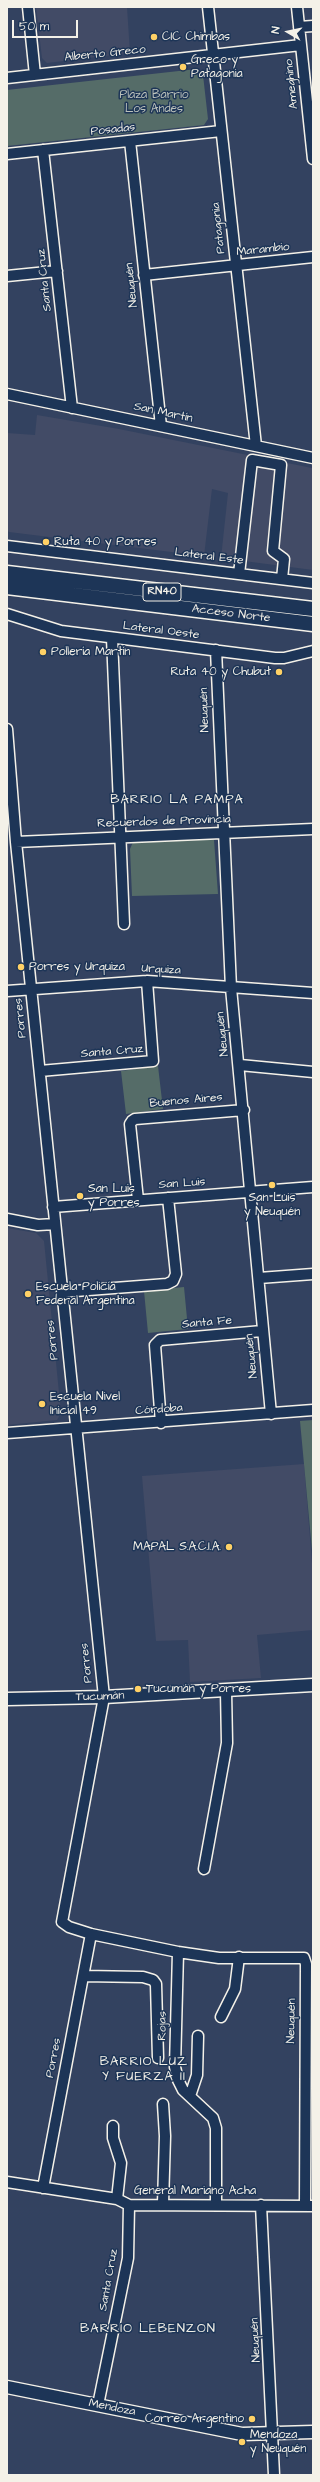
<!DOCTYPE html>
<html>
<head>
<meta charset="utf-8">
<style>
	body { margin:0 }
	#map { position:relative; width:320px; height:2482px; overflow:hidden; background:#334260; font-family:"Architects Daughter",sans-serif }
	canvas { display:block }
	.frame { position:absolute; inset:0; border:8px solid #f4f1e8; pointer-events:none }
	.north { position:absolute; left:268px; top:12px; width:40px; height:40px; -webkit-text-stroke:3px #1d3557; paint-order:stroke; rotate:279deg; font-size:11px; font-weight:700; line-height:16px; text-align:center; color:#f4f1e8 }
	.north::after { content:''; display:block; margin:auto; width:14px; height:18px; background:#f4f1e8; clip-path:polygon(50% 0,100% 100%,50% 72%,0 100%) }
	.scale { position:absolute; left:12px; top:20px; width:66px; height:18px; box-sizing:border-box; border:2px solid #f4f1e8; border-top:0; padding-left:5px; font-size:12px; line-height:14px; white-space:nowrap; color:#f4f1e8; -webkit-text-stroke:3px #1d3557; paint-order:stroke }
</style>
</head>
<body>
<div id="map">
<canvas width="320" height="2482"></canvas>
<div class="frame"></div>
<div class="north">N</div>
<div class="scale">50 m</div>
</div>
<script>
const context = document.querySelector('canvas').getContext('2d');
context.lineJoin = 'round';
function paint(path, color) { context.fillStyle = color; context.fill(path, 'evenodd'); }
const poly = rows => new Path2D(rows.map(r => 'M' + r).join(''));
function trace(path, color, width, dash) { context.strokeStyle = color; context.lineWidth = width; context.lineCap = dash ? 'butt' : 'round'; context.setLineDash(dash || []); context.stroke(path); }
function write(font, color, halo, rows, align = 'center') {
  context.font = font + ' "Architects Daughter",sans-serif'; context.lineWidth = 3; context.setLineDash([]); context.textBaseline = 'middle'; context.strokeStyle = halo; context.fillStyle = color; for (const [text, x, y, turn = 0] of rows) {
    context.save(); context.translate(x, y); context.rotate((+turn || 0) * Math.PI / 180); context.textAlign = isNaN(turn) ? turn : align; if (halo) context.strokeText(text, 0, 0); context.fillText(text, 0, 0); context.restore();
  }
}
paint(poly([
	[36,7,127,7,130,53,47,63,42,58],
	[37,415,119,429,312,468,313,570,221,558,228,493,212,489,204,556,9,532,7,530,7,433,35,435],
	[7,1228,36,1233,44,1241,61,1413,57,1420,7,1425],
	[304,1464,313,1575,313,1630,257,1635,261,1678,190,1682,188,1640,156,1641,142,1476]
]), '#424b66');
paint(poly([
	[197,69,203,75,208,119,204,125,7,146,7,90],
	[211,839,214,840,218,894,132,896,130,849,133,842],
	[158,1066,163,1109,126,1114,121,1071],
	[184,1287,188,1329,148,1333,144,1291],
	[313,1420,313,1561,300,1421]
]), '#556c68');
const minor = poly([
	[28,7,35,75],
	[208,7,256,446],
	[297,7,313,159],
	[299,27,313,26],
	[7,78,301,45],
	[130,141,161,426],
	[43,150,72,408],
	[7,154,221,131],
	[144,275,313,257],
	[7,276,57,271],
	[7,394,313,458],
	[7,546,313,583],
	[239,574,252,460,281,465,273,551,284,559,282,579],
	[7,614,61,631,275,658,284,658,313,651],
	[112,638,124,924],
	[216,650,231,988,271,1414],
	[7,729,16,842,104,1697,62,1922,69,1927,91,1934,178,1952,219,1958,304,1958,306,1964,305,2206],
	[16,842,313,829],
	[7,991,147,981,313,993],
	[240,1065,313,1072],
	[40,1071,153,1061,147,981],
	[138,1200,130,1124,132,1121,135,1119,244,1110],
	[53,1207,313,1187],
	[7,1219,38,1225,55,1224],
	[259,1278,313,1274],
	[62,1292,167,1284,173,1281,176,1274,168,1198],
	[161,1423,155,1345,160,1340,262,1331],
	[7,1433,313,1410],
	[204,1869,227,1743,226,1691],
	[178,1952,175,2067,178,2080,183,2090,213,2118,216,2128,216,2205],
	[83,1976,143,1977,153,1980,156,1984,158,2058],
	[221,2017,235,1989,239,1957],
	[190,2096,197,2075,198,2036],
	[113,2126,113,2138,121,2163,117,2199],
	[7,2182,117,2199,129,2205,313,2206],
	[43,2188,91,1934],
	[163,2204,165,2136,163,2104],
	[261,2205,274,2475],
	[98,2405,128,2258,129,2205]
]);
const major = poly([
	[7,1699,104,1697,313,1685],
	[7,2387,242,2434,313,2432]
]);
const highway = poly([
	[7,573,313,609],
	[7,587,313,624]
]);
trace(minor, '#f4f1e8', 13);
trace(major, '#f4f1e8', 15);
trace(highway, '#f4f1e8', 17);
trace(minor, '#1d3557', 10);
trace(major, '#1d3557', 12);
trace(highway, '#1d3557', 14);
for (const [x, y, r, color] of [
	[154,37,4,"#ffd166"],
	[183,67,4,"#ffd166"],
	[46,542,4,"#ffd166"],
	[43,652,4,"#ffd166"],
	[279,672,4,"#ffd166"],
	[21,967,4,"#ffd166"],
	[272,1185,4,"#ffd166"],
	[80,1196,4,"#ffd166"],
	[28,1294,4,"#ffd166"],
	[42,1404,4,"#ffd166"],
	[229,1547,4,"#ffd166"],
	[138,1689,4,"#ffd166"],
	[252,2419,4,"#ffd166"],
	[242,2442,4,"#ffd166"]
]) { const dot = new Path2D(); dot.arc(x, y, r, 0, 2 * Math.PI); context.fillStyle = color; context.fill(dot); trace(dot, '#1d3557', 1.5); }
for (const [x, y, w] of [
	[162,592,38]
]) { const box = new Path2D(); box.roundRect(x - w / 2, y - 9, w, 18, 3); context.fillStyle = '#1d3557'; context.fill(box); trace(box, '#f4f1e8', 1); }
write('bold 11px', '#f4f1e8', null, [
	["RN40",162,592]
]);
write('12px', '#f4f1e8', '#1d3557', [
	["CIC Chimbas",162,37],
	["Greco y",191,60],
	["Patagonia",191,74],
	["Ruta 40 y Porres",54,542],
	["Pollería Martín",51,652],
	["Ruta 40 y Chubut",271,672,"right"],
	["Porres y Urquiza",29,967],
	["San Luis",88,1189],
	["y Porres",88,1203],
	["San Luis",272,1198,"center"],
	["y Neuquén",272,1212,"center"],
	["Escuela Policía",36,1287],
	["Federal Argentina",36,1301],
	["Escuela Nivel",50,1397],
	["Inicial 49",50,1411],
	["MAPAL S.A.C.I.A.",221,1547,"right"],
	["Tucumán y Porres",146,1689],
	["Correo Argentino",244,2419,"right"],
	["Mendoza",250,2435],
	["y Neuquén",250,2449]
], 'left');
write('12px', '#f4f1e8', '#1d3557', [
	["Alberto Greco",105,54,-6],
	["Ameghino",292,84,-96],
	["Posadas",113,130,-6],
	["Patagonia",219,228,-96],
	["Marambio",263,250,-6],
	["Santa Cruz",45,280,-96],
	["Neuquén",132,285,-96],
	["San Martín",163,413,12],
	["Lateral Este",209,557,7],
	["Acceso Norte",231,614,7],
	["Lateral Oeste",161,631,7],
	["Neuquén",205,710,-92],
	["Recuerdos de Provincia",164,822,-2],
	["Urquiza",161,970,3],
	["Porres",21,1018,-96],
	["Neuquén",223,1034,-96],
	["Santa Cruz",112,1052,-5],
	["Buenos Aires",186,1101,-5],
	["San Luis",182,1184,-4],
	["Santa Fe",207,1323,-5],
	["Porres",53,1340,-96],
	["Neuquén",252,1356,-96],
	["Córdoba",159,1410,-4],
	["Porres",87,1663,-96],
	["Tucumán",100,1697,-2],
	["Neuquén",292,2021,-89],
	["Rojas",163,2026,-89],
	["Porres",54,2058,-79],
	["General Mariano Acha",195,2191],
	["Santa Cruz",109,2280,-80],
	["Neuquén",256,2340,-93],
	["Mendoza",112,2408,11]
]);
write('12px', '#bcc2bb', '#1d3557', [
	["Plaza Barrio",154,95],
	["Los Andes",154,109]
]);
context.letterSpacing = '1px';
write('13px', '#f4f1e8', '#1d3557', [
	["BARRIO LA PAMPA",177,800],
	["BARRIO LUZ",144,2062],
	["Y FUERZA II",144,2077],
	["BARRIO LEBENZON",148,2329]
]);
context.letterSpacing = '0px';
</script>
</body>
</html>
